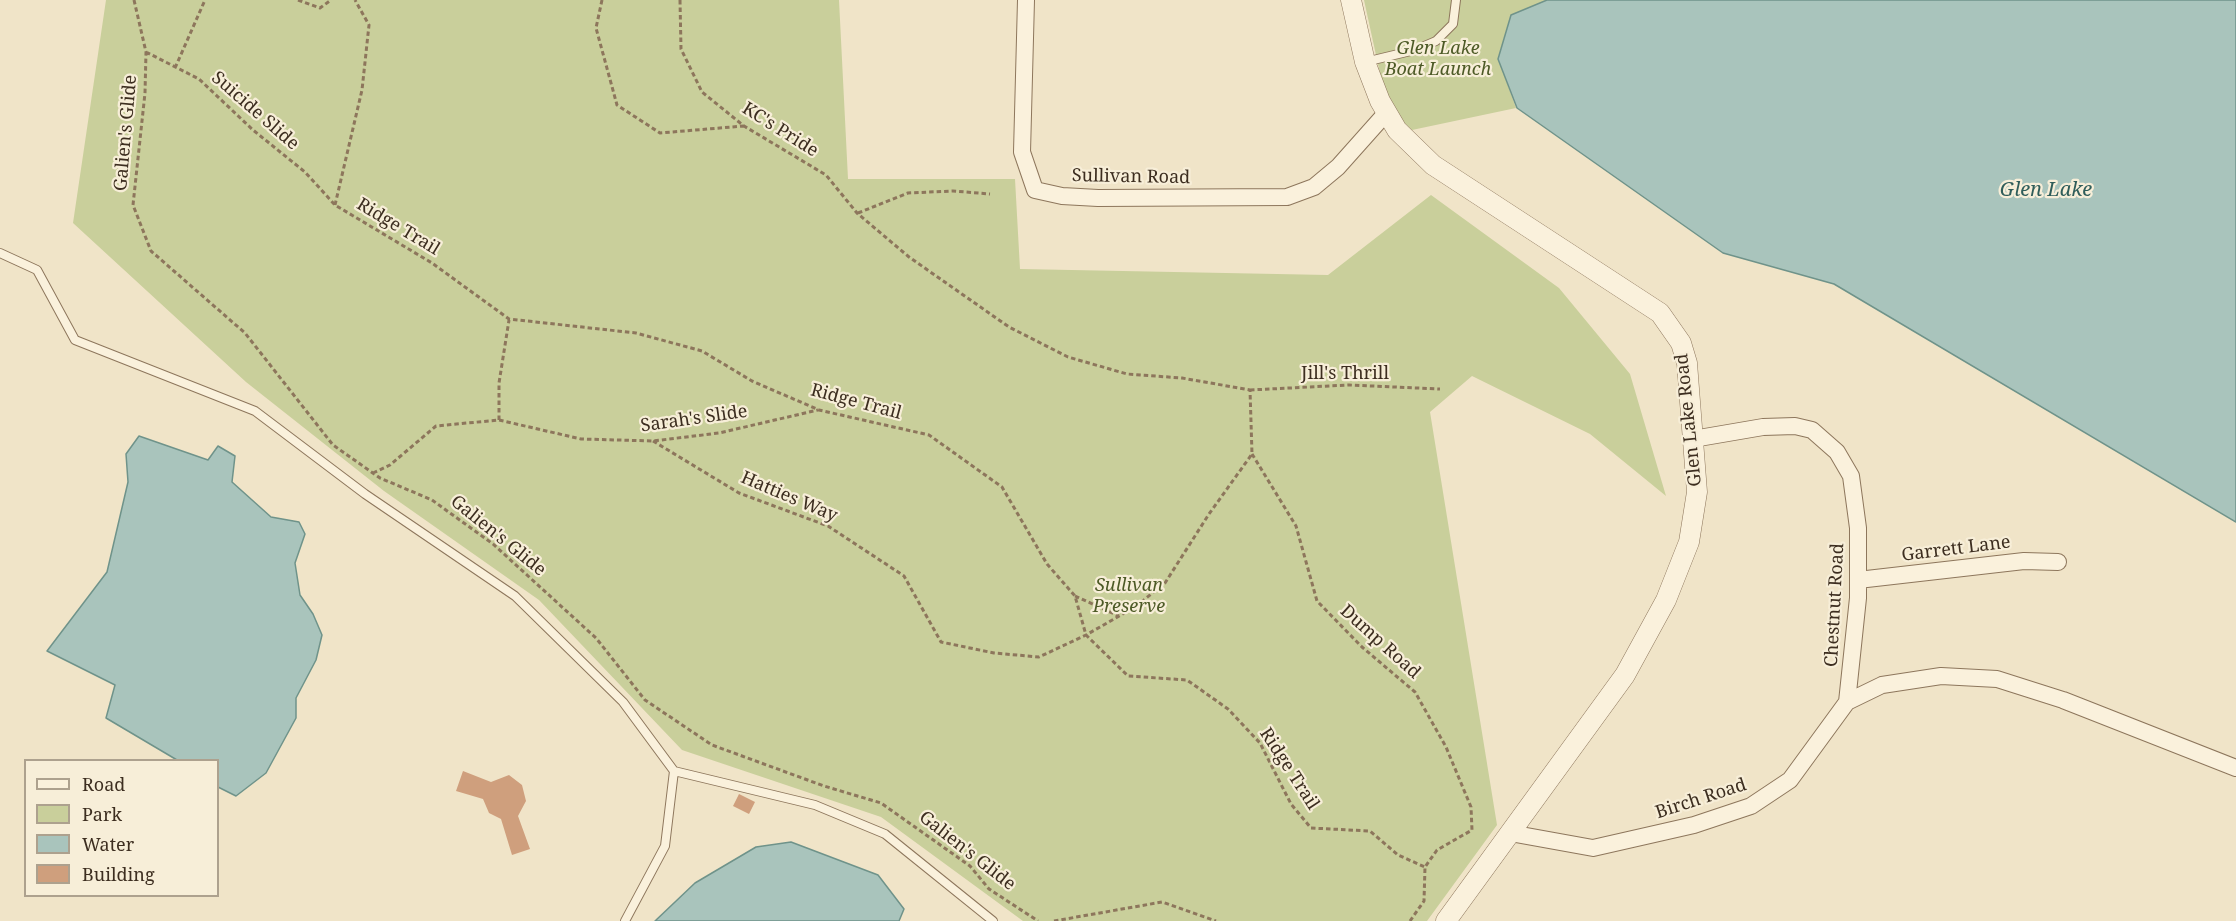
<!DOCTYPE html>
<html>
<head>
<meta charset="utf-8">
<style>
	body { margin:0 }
	#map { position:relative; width:2236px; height:921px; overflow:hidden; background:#f0e4c8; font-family:"Noto Serif",serif }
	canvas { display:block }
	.legend { position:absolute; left:24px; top:759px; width:195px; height:138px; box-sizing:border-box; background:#f7eed8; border:2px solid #ada18e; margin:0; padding:8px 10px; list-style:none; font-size:18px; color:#3d2e20 }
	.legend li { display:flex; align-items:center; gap:12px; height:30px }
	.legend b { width:30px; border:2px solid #ada18e }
</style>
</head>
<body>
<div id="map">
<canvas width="2236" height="921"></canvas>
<ul class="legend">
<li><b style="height:8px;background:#faf1dc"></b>Road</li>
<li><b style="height:16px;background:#c9cf9b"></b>Park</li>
<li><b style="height:16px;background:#a9c4bc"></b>Water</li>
<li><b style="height:16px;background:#cf9f7d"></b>Building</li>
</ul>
</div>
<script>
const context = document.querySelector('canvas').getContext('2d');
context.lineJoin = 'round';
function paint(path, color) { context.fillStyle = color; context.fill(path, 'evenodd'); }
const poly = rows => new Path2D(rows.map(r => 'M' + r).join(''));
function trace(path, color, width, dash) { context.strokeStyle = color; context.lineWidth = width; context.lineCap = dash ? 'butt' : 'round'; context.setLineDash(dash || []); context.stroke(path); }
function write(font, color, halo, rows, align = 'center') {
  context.font = font + ' "Noto Serif",serif'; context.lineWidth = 4.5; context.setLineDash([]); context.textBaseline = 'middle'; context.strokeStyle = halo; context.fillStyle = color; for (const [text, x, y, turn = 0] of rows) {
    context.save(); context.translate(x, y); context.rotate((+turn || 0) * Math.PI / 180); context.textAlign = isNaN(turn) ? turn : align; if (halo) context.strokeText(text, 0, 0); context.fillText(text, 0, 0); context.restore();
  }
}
paint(poly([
	[106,0,839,0,848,179,1015,179,1020,269,1328,275,1431,195,1559,288,1630,374,1666,496,1590,434,1472,376,1430,412,1497,825,1427,921,1023,921,881,817,682,750,539,600,384,491,246,382,73,223],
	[1364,0,1547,0,1511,15,1498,58,1516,108,1412,130,1395,114,1381,78]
]), '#c9cf9b');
const water = poly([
	[1547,0,2236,0,2236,522,1834,284,1723,253,1517,108,1498,59,1511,15,1547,0],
	[139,436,208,460,218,446,235,456,232,482,271,517,299,522,305,534,295,563,300,595,313,614,322,635,316,660,296,698,296,718,266,773,236,796,218,787,218,760,177,760,106,718,115,685,47,651,107,572,128,482,126,454,139,436],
	[791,842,878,875,904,909,899,921,655,921,695,883,756,847,791,842]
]);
paint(water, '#a9c4bc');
trace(water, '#6f938a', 1.5);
paint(poly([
	[463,771,491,782,509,775,522,785,526,801,518,816,530,849,512,855,501,819,489,813,483,799,456,791],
	[739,794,755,802,749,814,733,806]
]), '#cf9f7d');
const service = poly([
	[1365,62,1415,50,1436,41,1453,24,1456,0],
	[0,253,37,270,75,340,255,411,365,494,515,596,623,702,674,771,815,805,885,834,993,921],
	[625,921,665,846,674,771]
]);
const minor = poly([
	[1026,0,1022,152,1035,190,1062,196,1098,198,1287,197,1314,187,1338,167,1387,112],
	[1693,439,1763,427,1795,426,1812,430,1837,452,1851,476,1858,528,1858,598,1847,702],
	[1858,580,2024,561,2058,562],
	[1510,833,1593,848,1694,825,1751,806,1790,780,1847,702,1882,685,1941,676,1997,679,2063,700,2236,768]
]);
const tertiary = poly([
	[1351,0,1365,62,1380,101,1397,130,1433,165,1660,313,1681,343,1687,363,1697,492,1689,542,1666,600,1625,675,1446,921]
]);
trace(service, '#8d765c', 10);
trace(minor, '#8d765c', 18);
trace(tertiary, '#8d765c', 21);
trace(poly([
	[134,0,146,52,145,93,133,205,151,251,245,333,333,445,380,478,432,500,493,544,596,638,645,700,712,745,824,786,881,803,970,866,989,889,1038,921],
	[298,0,320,8,331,0],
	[602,0,596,28,617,105,660,133,744,126],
	[680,0,681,49,702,92,744,126,826,175,857,213,909,257,1009,327,1068,357,1127,374,1182,378,1250,390,1252,454],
	[146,52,199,79,253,130,305,172,335,205,432,263,509,319,636,333,702,351,752,381,819,410,929,435,1002,487,1047,564,1075,596,1086,635,1128,676,1187,680,1228,709,1260,743,1291,804,1311,828,1370,831,1398,855,1425,867],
	[175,68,205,0],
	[335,205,362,90,369,25,355,0],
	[858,213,908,193,953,191,990,194],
	[1250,390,1349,385,1440,389],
	[499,420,499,383,509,320],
	[653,441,739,493,828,526,904,576,941,642,994,653,1039,657,1086,635,1135,607,1165,583,1209,514,1252,454],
	[1252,454,1296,526,1317,601,1362,647,1415,692,1446,747,1471,807,1472,830,1437,850,1425,867],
	[373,473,390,465,436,426,499,420,581,439,653,441,719,433,818,410],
	[1075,596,1119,616],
	[1054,921,1162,902,1216,921],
	[1410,921,1424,901,1425,867]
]), '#8d765c', 3, [4.5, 3]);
trace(service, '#faf1dc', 8);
trace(minor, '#faf1dc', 16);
trace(tertiary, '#faf1dc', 20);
write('italic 18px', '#4d5a26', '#f7eed8', [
	["Glen Lake",1438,49],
	["Boat Launch",1438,70],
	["Sullivan",1129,586],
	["Preserve",1129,607]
]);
write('18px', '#3d2e20', '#f7eed8', [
	["Suicide Slide",255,111,41],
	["KC's Pride",780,130,32],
	["Galien's Glide",126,133,-85],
	["Sullivan Road",1131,177,1],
	["Ridge Trail",398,227,31],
	["Jill's Thrill",1345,374],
	["Ridge Trail",856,402,15],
	["Sarah's Slide",694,419,-8],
	["Glen Lake Road",1689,420,-96],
	["Hatties Way",789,497,23],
	["Galien's Glide",498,536,39],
	["Garrett Lane",1956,549,-7],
	["Chestnut Road",1835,605,-87],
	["Dump Road",1380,642,42],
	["Ridge Trail",1289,769,57],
	["Birch Road",1701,799,-18],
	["Galien's Glide",967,851,38]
]);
write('italic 20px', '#2f5d5a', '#f7eed8', [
	["Glen Lake",2046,190]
]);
</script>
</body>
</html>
